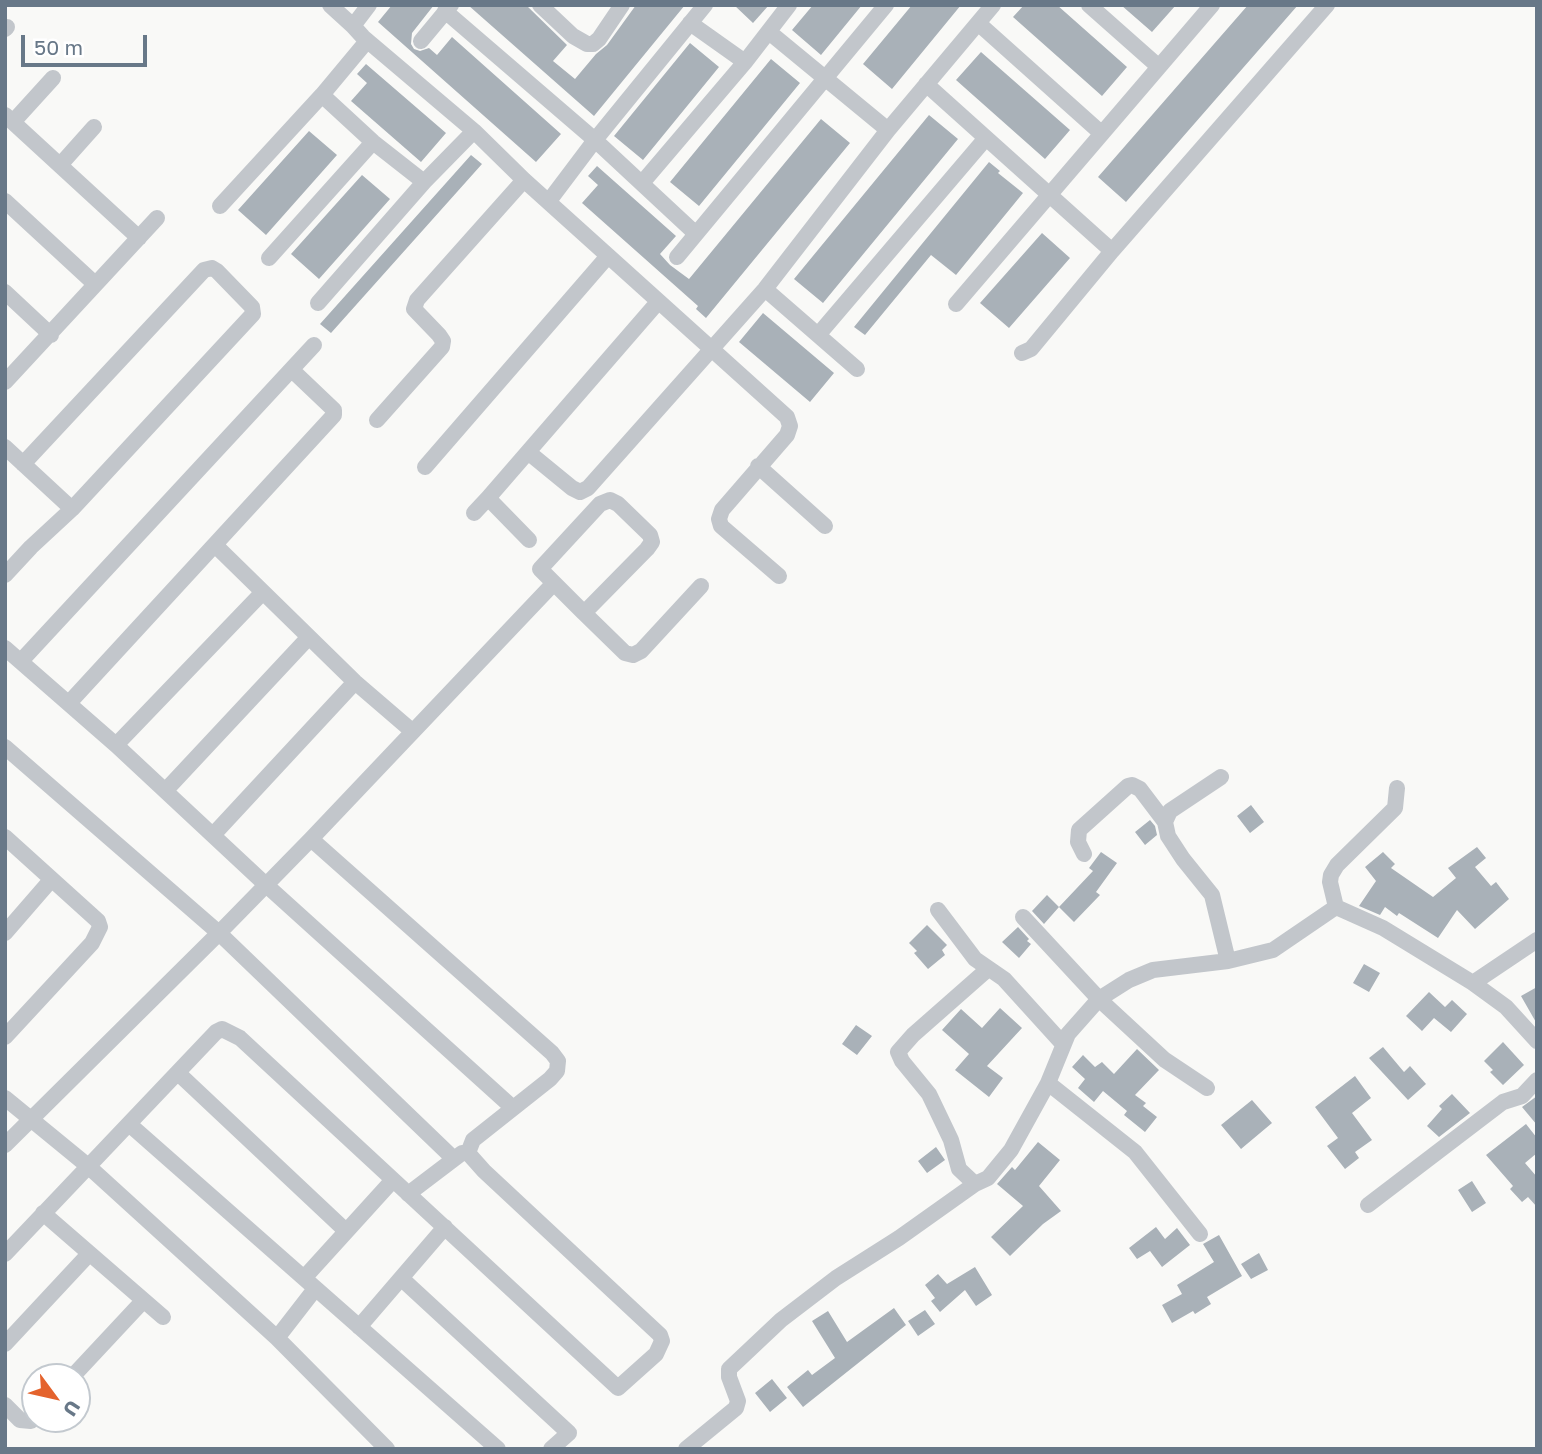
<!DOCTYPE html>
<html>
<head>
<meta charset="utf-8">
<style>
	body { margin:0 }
	#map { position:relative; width:1542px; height:1454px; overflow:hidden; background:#f9f9f7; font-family:"Golos Text",sans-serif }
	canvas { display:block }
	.frame { position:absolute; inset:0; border:7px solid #687888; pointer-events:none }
	.north { position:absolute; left:21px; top:1363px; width:70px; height:70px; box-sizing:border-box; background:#fff; border:2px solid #c3c9cf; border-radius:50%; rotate:123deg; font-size:19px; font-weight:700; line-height:28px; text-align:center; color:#687888 }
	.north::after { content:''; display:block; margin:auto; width:24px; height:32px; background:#e4632d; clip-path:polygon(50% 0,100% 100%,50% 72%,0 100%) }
	.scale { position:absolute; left:21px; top:35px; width:126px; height:32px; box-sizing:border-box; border:4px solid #687888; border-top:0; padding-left:9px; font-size:21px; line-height:24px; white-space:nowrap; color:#687888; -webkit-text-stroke:5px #fff; paint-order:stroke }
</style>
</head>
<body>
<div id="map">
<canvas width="1542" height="1454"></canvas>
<div class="frame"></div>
<div class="north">U</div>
<div class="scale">50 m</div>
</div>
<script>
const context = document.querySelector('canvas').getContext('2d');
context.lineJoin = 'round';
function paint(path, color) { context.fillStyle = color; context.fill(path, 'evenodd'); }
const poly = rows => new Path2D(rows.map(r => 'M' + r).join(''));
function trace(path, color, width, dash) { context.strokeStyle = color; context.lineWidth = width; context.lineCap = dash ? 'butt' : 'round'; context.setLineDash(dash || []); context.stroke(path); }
paint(poly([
	[392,5,434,5,412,33,411,44,414,49,420,51,429,48,437,55,452,37,561,134,536,162,378,22],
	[468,5,526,5,567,45,553,61,575,79,596,54,607,45,636,5,685,5,594,116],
	[734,5,769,5,753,23],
	[813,5,862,5,821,55,792,30],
	[912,5,961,5,892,89,863,64],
	[1024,5,1057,5,1127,67,1102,96,1013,17],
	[1121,5,1176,5,1152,32],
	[1248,5,1298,5,1126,202,1098,177],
	[690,43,719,67,643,160,614,136],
	[981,52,1070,130,1045,159,956,80],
	[771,59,800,83,699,206,670,182],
	[366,64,446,133,421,162,351,101,367,83,357,74],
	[929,115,958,139,823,303,794,279],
	[821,119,850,143,706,318,696,309,698,306,582,203,598,185,588,176,597,166,676,236,660,254,670,265,689,279],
	[309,131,337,155,266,235,238,210],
	[471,155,482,164,331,333,320,324],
	[989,162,1000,171,998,173,1023,193,956,275,931,255,865,335,854,327],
	[362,175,390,199,319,279,291,254],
	[1042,233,1070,258,1009,328,980,303],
	[763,313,834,373,810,402,739,342],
	[1251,805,1264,822,1250,833,1237,816],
	[1150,820,1155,826,1157,835,1145,845,1135,832],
	[1477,847,1486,858,1475,867,1491,886,1496,882,1509,899,1475,929,1457,910,1438,938,1399,913,1397,916,1385,907,1380,915,1359,906,1376,881,1365,867,1383,852,1395,864,1391,868,1433,897,1456,878,1448,868],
	[1101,852,1117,863,1096,892,1100,895,1074,922,1059,907,1093,871,1089,868],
	[1047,895,1059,907,1044,924,1032,911],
	[927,925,947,945,942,950,945,955,928,969,914,953,917,951,909,943],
	[1018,927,1029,939,1027,941,1031,944,1019,958,1002,942],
	[1364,964,1380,973,1369,992,1353,983],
	[1537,987,1537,1024,1521,996],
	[1429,992,1445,1007,1452,1000,1467,1014,1451,1032,1434,1018,1422,1031,1406,1016],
	[1000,1008,1022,1028,987,1066,1003,1078,989,1097,955,1070,969,1054,942,1030,961,1009,982,1028],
	[856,1025,872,1036,857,1055,842,1044],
	[1503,1042,1524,1065,1503,1085,1490,1072,1493,1070,1484,1061],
	[1383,1047,1404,1072,1410,1066,1426,1084,1408,1100,1369,1058],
	[1137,1049,1159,1070,1135,1095,1146,1103,1143,1106,1157,1117,1145,1132,1124,1115,1127,1111,1103,1091,1094,1102,1078,1088,1085,1079,1072,1067,1083,1055,1095,1067,1102,1062,1114,1074],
	[1355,1076,1371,1098,1352,1113,1372,1140,1355,1152,1359,1158,1345,1169,1327,1146,1338,1138,1315,1107],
	[1452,1094,1470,1113,1439,1137,1427,1126,1442,1109,1439,1106],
	[1537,1096,1537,1125,1522,1107],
	[1252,1100,1272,1123,1241,1149,1221,1125],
	[1526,1124,1537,1138,1537,1153,1525,1163,1537,1177,1537,1207,1528,1197,1522,1202,1510,1189,1513,1186,1486,1155],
	[1038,1142,1060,1160,1039,1186,1061,1211,1043,1224,1010,1256,991,1237,1023,1206,997,1184,1012,1167,1015,1170],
	[936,1147,945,1160,927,1173,918,1161],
	[1472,1181,1486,1203,1472,1212,1458,1190],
	[1156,1227,1165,1239,1177,1228,1190,1245,1162,1267,1150,1251,1137,1259,1129,1248],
	[1219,1235,1242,1276,1207,1297,1211,1304,1195,1314,1193,1311,1172,1323,1162,1305,1182,1294,1177,1285,1214,1262,1203,1244],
	[1259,1253,1268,1270,1251,1279,1241,1264],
	[975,1267,992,1295,976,1306,965,1290,940,1312,931,1301,935,1298,925,1285,938,1274,947,1284],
	[894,1308,906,1325,803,1407,787,1387,808,1370,812,1375,835,1358,812,1321,828,1311,847,1342],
	[925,1310,935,1324,918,1336,908,1321],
	[772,1379,787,1398,770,1412,755,1393]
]), '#a9b1b8');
trace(poly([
	[330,5,353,26],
	[369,5,353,26,363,37,474,131,524,180,787,417,790,426,787,435,722,510,719,519,721,526,779,576],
	[540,5,573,36,587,44,593,44,599,39,622,5],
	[1089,5,1159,67],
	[445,11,595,140,696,234],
	[690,23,745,62],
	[978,23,1101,133],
	[5,29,7,27],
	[769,32,888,130],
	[421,41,451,5],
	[926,84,1112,251],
	[322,95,367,41],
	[5,115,139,238],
	[13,122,53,78],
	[61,164,94,127],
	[642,183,745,62,789,5],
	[5,201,95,284],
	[549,201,595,140,705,5],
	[220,206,322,95,373,142,424,182],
	[677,257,886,5],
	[269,258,373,142],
	[765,289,857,369],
	[5,292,51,335],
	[318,303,424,182,474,131],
	[956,304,1212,5],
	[818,335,986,138],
	[1022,353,1031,349,1112,251,1327,5],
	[5,382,157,218],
	[377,420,442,347,443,341,439,335,414,309,417,300,524,180],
	[5,447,72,509,31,547,5,575],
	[528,452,572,488,580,492,588,488,765,289,888,130,993,5],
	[23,464,204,270,212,268,217,271,252,307,253,314,72,509],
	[758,466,825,526],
	[425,467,608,256],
	[474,513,488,498],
	[529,540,488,498,658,302],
	[216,546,355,682,412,731],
	[584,613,625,653,633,655,641,651,701,586],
	[5,648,116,745,265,884,513,1108],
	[21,661,314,345],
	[69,703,334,415,334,410,293,371],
	[116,745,263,592],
	[5,747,219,933,5,1145],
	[1221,777,1170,811,1165,822,1168,836,1183,859,1212,895,1228,961],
	[166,790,309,637],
	[213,835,355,682],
	[5,837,98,921,100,927,92,943,5,1037],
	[1084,854,1078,842,1079,830,1128,786,1132,785,1140,789,1165,822],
	[1336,907,1330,882,1331,875,1337,865,1395,808,1397,788],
	[938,910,975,959,1004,979,1063,1044],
	[1023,917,1099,999,1165,1060,1207,1088],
	[5,933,51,880],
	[1473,983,1537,940],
	[178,1073,346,1231],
	[1048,1083,1135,1152,1200,1234],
	[5,1098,88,1166,277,1338,387,1449],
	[129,1124,498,1449],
	[454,1159,219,933,311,839,554,583,540,569,600,504,610,500,618,504,650,535,652,542,647,549,584,613,554,583],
	[975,1184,959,1169,951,1140,929,1094,902,1061,898,1052,913,1035,988,969],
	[408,1194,462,1153],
	[1368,1205,1503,1102,1522,1096,1537,1080],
	[43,1213,163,1317],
	[5,1254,216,1032,222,1029,240,1038,618,1388,656,1354,662,1341,660,1335,484,1171,468,1153,473,1140,550,1079,557,1071,558,1061,552,1053,311,839],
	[304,1278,393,1180],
	[402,1279,569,1433,551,1449],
	[359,1327,445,1227],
	[277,1338,315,1289],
	[5,1344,89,1254],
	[72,1377,143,1301],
	[5,1405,20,1420,31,1421,35,1416],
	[686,1449,736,1408,738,1401,729,1377,729,1369,781,1320,836,1278,899,1238,975,1184,988,1178,1011,1150,1048,1083,1068,1034,1099,999,1129,980,1153,970,1228,961,1273,950,1336,907,1383,928,1473,983,1506,1007,1537,1041]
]), '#c2c6cb', 16);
</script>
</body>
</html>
